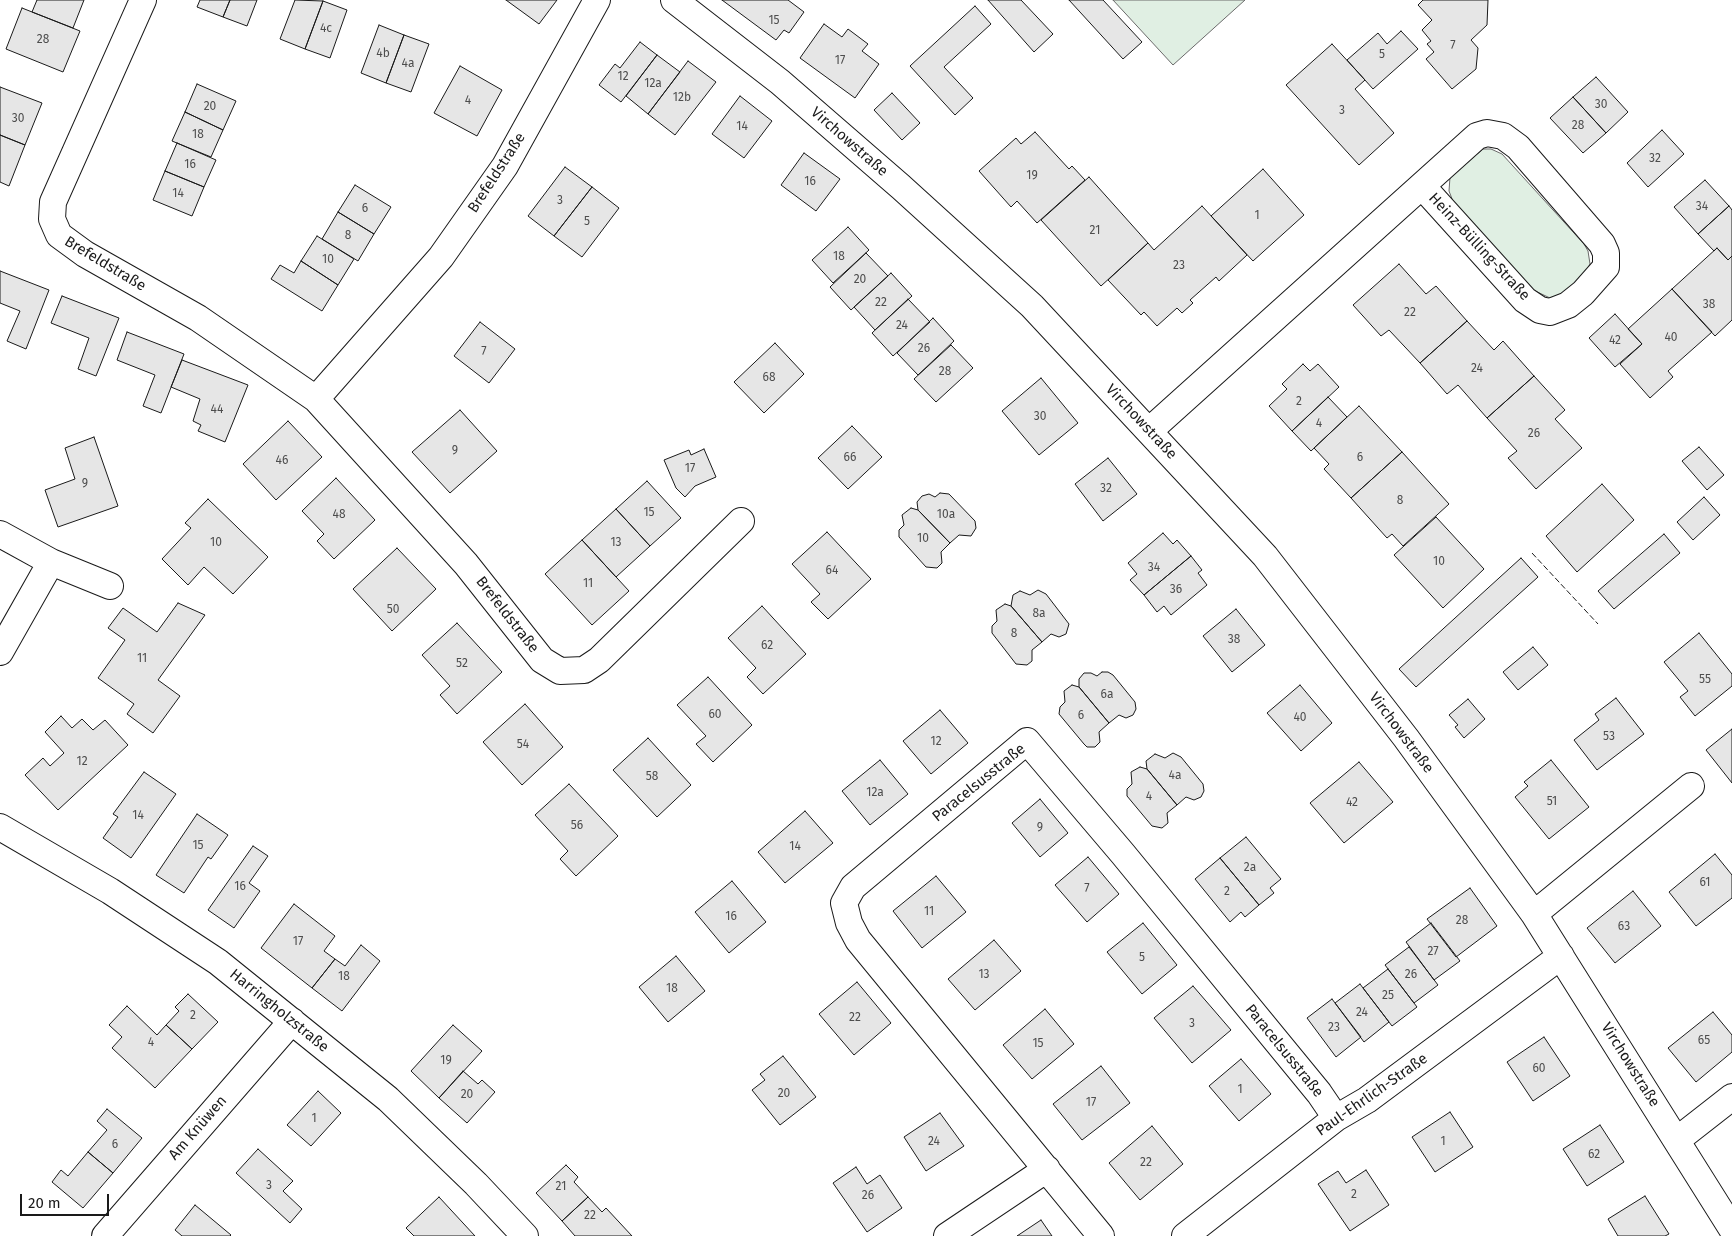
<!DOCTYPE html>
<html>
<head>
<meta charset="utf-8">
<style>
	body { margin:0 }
	#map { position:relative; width:1732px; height:1236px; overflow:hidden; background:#fff; font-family:"Fira Sans",sans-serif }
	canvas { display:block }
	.scale { position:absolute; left:20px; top:1194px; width:89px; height:22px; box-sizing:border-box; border:2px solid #1a1a1a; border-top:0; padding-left:6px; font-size:15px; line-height:18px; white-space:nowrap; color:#1a1a1a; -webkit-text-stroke:4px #fff; paint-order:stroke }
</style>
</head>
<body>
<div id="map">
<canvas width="1732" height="1236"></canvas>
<div class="scale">20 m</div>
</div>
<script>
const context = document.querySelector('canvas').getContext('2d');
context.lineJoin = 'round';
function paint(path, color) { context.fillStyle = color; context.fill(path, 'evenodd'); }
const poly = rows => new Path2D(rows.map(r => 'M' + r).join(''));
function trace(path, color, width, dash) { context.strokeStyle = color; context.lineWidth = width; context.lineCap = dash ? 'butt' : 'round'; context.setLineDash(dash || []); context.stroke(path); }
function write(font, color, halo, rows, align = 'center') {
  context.font = font + ' "Fira Sans",sans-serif'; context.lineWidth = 4; context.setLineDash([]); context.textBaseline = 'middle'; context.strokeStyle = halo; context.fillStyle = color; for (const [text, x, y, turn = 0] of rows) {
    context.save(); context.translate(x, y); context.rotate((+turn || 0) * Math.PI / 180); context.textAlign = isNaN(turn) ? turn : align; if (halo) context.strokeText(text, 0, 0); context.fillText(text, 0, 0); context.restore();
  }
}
const green = poly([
	[1113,0,1245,0,1173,65,1113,0],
	[1483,149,1491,149,1502,154,1584,244,1588,251,1590,264,1586,272,1564,294,1550,298,1531,289,1454,204,1449,191,1450,177,1483,149]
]);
paint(green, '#e0efe3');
trace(green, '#6a6a6a', 1);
const building = poly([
	[37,0,84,0,73,28,32,12,37,0],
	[200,0,230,0,223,17,197,7,200,0],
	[230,0,257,0,247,26,223,17,230,0],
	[295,0,323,1,305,49,280,39,295,0],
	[506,0,557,0,539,24,506,0],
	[722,0,788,0,804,12,789,33,784,30,776,40,722,0],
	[988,0,1021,0,1053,34,1034,52,988,0],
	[1069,0,1103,0,1142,42,1123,59,1069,0],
	[1423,0,1488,0,1487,25,1471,40,1478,48,1476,69,1452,89,1426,59,1434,52,1427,44,1431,41,1422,30,1432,20,1418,5,1423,0],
	[323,1,347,10,330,58,305,49,323,1],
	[975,6,991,24,944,67,973,98,955,115,910,66,975,6],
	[22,8,80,31,63,72,6,49,22,8],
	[824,24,842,37,848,29,868,44,862,51,879,64,855,98,800,58,824,24],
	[379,25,404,35,386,83,361,73,379,25],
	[1401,31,1418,49,1373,89,1347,60,1378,33,1387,44,1401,31],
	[404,35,429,44,411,92,386,83,404,35],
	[640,42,657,55,621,102,599,85,615,64,620,68,640,42],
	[1332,44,1365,80,1355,89,1394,133,1359,165,1286,85,1332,44],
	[657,55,680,72,648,114,626,96,657,55],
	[688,61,716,82,675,135,648,114,688,61],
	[460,66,502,90,477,136,434,113,460,66],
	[1596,77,1628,112,1606,133,1573,97,1596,77],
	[197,84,236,101,223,130,185,112,197,84],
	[0,87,42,103,25,145,0,135,0,87],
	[892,93,920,123,902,140,874,110,892,93],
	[740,96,772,121,744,158,712,134,740,96],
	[1573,97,1606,133,1583,153,1550,118,1573,97],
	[185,112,223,130,211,157,172,141,185,112],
	[1662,130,1684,154,1648,187,1627,163,1662,130],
	[1035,132,1069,169,1072,166,1085,180,1037,223,1017,201,1011,207,979,171,1016,138,1021,144,1035,132],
	[0,135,25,145,9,186,0,182,0,135],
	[177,143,216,160,204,187,165,171,177,143],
	[804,153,840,179,816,211,781,185,804,153],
	[565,167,592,187,554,236,528,216,565,167],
	[1263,169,1304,215,1253,261,1211,216,1263,169],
	[165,171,204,187,192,216,153,200,165,171],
	[1089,177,1148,243,1101,286,1041,220,1089,177],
	[1705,180,1729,206,1698,234,1674,207,1705,180],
	[355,185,391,207,374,234,338,212,355,185],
	[592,187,619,208,582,257,554,236,592,187],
	[1202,206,1247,255,1219,281,1216,277,1190,300,1193,303,1182,313,1177,308,1157,326,1144,312,1141,315,1108,280,1148,243,1154,250,1202,206],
	[1729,206,1732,210,1732,256,1728,260,1717,248,1714,251,1698,234,1729,206],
	[338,212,374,234,358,261,322,239,338,212],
	[848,227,869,250,833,283,812,260,848,227],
	[317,236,354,259,338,285,301,261,317,236],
	[1717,248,1728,260,1732,256,1732,320,1715,336,1672,289,1717,248],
	[866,253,888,276,851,310,830,287,866,253],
	[301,261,338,285,322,311,271,279,280,265,294,273,301,261],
	[1399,264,1426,294,1436,286,1467,321,1420,363,1389,330,1381,336,1353,305,1399,264],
	[0,271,49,290,26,349,7,341,20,311,0,303,0,271],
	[891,273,912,296,875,330,854,307,891,273],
	[1672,289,1712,332,1668,371,1673,377,1650,398,1620,364,1642,344,1628,329,1672,289],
	[62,296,119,318,96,376,78,369,89,338,51,323,62,296],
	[908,299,930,322,893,356,872,333,908,299],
	[1615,314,1642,344,1615,367,1589,338,1615,314],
	[933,318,954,341,918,375,897,353,933,318],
	[1467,321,1494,350,1503,341,1534,376,1487,418,1458,385,1447,394,1420,363,1467,321],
	[480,322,515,349,489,383,454,356,480,322],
	[127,332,184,354,161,413,143,406,155,375,117,360,127,332],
	[775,343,804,374,764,413,734,382,775,343],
	[951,345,973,368,936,402,914,379,951,345],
	[182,360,248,385,225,442,198,431,201,425,193,421,200,399,171,387,182,360],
	[1303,364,1310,371,1318,364,1339,387,1292,431,1269,406,1287,389,1282,384,1303,364],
	[1534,376,1565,410,1555,419,1582,448,1536,489,1508,458,1517,451,1487,418,1534,376],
	[1041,378,1078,423,1039,455,1002,411,1041,378],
	[1328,397,1347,417,1311,451,1292,431,1328,397],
	[1359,406,1402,452,1351,498,1324,469,1329,464,1314,448,1359,406],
	[460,410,497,451,450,493,412,452,460,410],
	[288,421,322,457,276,500,243,464,288,421],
	[852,426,882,457,848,489,818,458,852,426],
	[94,437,118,506,58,527,45,490,75,479,65,448,94,437],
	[1699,447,1724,475,1707,490,1682,461,1699,447],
	[704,449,716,477,695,486,685,497,676,488,664,460,689,450,691,455,704,449],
	[1402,452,1449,504,1403,546,1392,534,1387,538,1351,498,1402,452],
	[1108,458,1137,494,1103,521,1075,484,1108,458],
	[336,478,375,520,334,559,317,541,324,534,302,511,336,478],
	[647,481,681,518,650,546,616,509,647,481],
	[1602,484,1634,520,1577,572,1546,536,1602,484],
	[940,493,949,494,975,521,976,528,971,536,959,535,950,543,918,510,917,502,922,496,929,494,935,497,940,493],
	[1704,497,1720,515,1693,540,1677,522,1704,497],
	[208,499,268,557,233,594,204,567,188,585,162,559,191,528,185,523,208,499],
	[911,508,918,510,950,543,941,552,942,563,937,568,926,567,899,537,899,530,904,525,902,515,911,508],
	[616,509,650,546,616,577,582,540,616,509],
	[1436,517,1484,569,1443,608,1394,555,1436,517],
	[827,532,871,579,828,619,811,602,820,594,792,564,827,532],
	[1163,533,1173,544,1177,540,1191,556,1144,595,1130,580,1137,574,1128,563,1163,533],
	[1664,534,1680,553,1614,609,1598,591,1664,534],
	[582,540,629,591,592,625,545,574,582,540],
	[397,548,436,589,392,631,353,589,397,548],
	[1191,556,1202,570,1198,573,1207,585,1171,615,1164,606,1157,612,1144,595,1191,556],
	[1521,558,1538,577,1416,687,1399,669,1521,558],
	[1020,591,1030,595,1038,590,1046,594,1069,624,1066,634,1059,637,1051,634,1042,642,1011,606,1013,595,1020,591],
	[178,603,205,615,158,680,180,696,153,733,127,714,134,704,98,678,125,640,108,628,123,608,157,632,178,603],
	[1005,604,1011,606,1042,642,1032,650,1032,661,1027,665,1016,664,992,633,992,626,997,621,996,610,1005,604],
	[762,606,806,654,763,694,747,677,756,668,728,638,762,606],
	[1236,609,1265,645,1232,672,1203,636,1236,609],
	[457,623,502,672,457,714,440,695,450,686,422,655,457,623],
	[1699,633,1732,674,1732,686,1695,716,1680,697,1688,691,1664,662,1699,633],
	[1533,647,1548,665,1518,690,1503,672,1533,647],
	[1102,672,1108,672,1113,675,1135,702,1136,709,1133,715,1126,718,1119,715,1109,723,1079,687,1079,679,1084,673,1091,673,1097,676,1102,672],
	[708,677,752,725,713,762,696,744,706,736,677,705,708,677],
	[1072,685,1079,687,1109,723,1099,732,1100,742,1095,747,1087,747,1084,744,1059,714,1060,707,1065,702,1064,691,1072,685],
	[1300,685,1332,723,1301,751,1267,713,1300,685],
	[1616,698,1644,734,1597,770,1574,740,1599,720,1595,714,1616,698],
	[1468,699,1485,719,1464,738,1455,727,1458,725,1449,715,1468,699],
	[525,704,563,747,522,785,483,742,525,704],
	[940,710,968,743,931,774,903,741,940,710],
	[61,716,72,728,82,719,93,730,105,720,128,745,58,810,25,775,43,758,50,766,64,753,45,732,61,716],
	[1732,729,1732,783,1706,750,1732,729],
	[648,738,691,785,657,817,613,770,648,738],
	[1155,754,1165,758,1173,753,1181,757,1203,784,1204,791,1201,797,1194,800,1186,797,1177,805,1147,769,1146,761,1155,754],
	[880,760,908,794,870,825,842,791,880,760],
	[1551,760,1589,807,1549,839,1515,797,1528,786,1524,782,1551,760],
	[1359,762,1393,802,1344,843,1310,803,1359,762],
	[1140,767,1147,769,1177,805,1167,813,1168,823,1162,828,1152,826,1127,796,1127,789,1132,784,1131,772,1140,767],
	[144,772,176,794,131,858,103,838,118,817,113,814,144,772],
	[569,784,618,836,576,876,560,859,568,851,535,815,569,784],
	[1040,799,1068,833,1040,857,1012,823,1040,799],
	[805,811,833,843,785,883,758,852,805,811],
	[197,814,228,835,211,859,208,857,184,893,156,875,197,814],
	[1246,837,1281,879,1270,888,1274,893,1259,905,1220,858,1246,837],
	[253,846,268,856,249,883,260,891,234,928,208,910,253,846],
	[1715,854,1732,875,1732,898,1696,926,1669,892,1715,854],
	[1088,857,1119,894,1087,922,1055,885,1088,857],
	[1220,858,1259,905,1245,917,1241,912,1230,922,1195,879,1220,858],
	[936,876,966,912,922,948,893,911,936,876],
	[732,881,766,922,729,953,695,912,732,881],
	[1470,888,1497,926,1456,957,1427,919,1470,888],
	[1633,891,1661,926,1615,963,1587,928,1633,891],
	[294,904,335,936,324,951,335,959,312,988,261,948,294,904],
	[1143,923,1177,965,1142,994,1107,952,1143,923],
	[1431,923,1460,961,1434,980,1406,942,1431,923],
	[994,940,1021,971,975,1010,948,979,994,940],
	[361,945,380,961,342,1011,312,988,335,959,345,966,361,945],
	[1409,947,1438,985,1414,1003,1385,965,1409,947],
	[676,956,705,991,668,1022,639,987,676,956],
	[1388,969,1417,1007,1392,1026,1363,988,1388,969],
	[857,982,891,1023,854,1055,819,1014,857,982],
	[1360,984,1389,1022,1364,1042,1335,1003,1360,984],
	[1193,986,1231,1030,1192,1063,1154,1018,1193,986],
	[188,994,218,1022,192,1049,166,1025,179,1011,175,1007,188,994],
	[1332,999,1361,1037,1336,1057,1307,1018,1332,999],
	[127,1006,157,1035,166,1025,192,1049,155,1088,112,1048,122,1037,109,1025,127,1006],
	[1045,1009,1074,1044,1032,1079,1003,1045,1045,1009],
	[1713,1012,1732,1035,1732,1052,1696,1082,1668,1048,1713,1012],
	[453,1025,482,1051,439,1098,411,1071,453,1025],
	[1544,1037,1570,1076,1533,1101,1507,1062,1544,1037],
	[783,1056,816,1097,780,1125,752,1090,765,1080,760,1074,783,1056],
	[1241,1059,1271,1094,1239,1121,1209,1086,1241,1059],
	[1101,1066,1130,1103,1082,1140,1053,1104,1101,1066],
	[463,1071,478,1084,482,1080,495,1092,467,1123,439,1098,463,1071],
	[318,1091,341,1113,311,1146,287,1125,318,1091],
	[107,1109,142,1138,113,1173,88,1152,107,1130,97,1121,107,1109],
	[1450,1112,1473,1147,1435,1172,1412,1137,1450,1112],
	[940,1113,964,1146,926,1171,904,1137,940,1113],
	[1600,1125,1624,1162,1587,1186,1563,1149,1600,1125],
	[1152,1126,1183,1164,1140,1200,1109,1163,1152,1126],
	[258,1149,293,1181,283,1191,302,1209,290,1223,236,1173,258,1149],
	[88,1152,113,1173,83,1208,52,1182,61,1170,68,1176,88,1152],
	[566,1165,578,1177,574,1182,588,1197,562,1221,536,1193,566,1165],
	[856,1167,867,1184,880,1175,902,1208,867,1232,833,1183,856,1167],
	[1366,1170,1389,1205,1350,1231,1318,1184,1338,1171,1346,1183,1366,1170],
	[1645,1196,1669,1234,1665,1236,1618,1236,1608,1219,1645,1196],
	[439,1197,475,1236,414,1236,406,1228,439,1197],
	[588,1197,602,1212,606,1208,632,1236,575,1236,562,1221,588,1197],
	[195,1205,231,1235,230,1236,182,1236,175,1230,195,1205],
	[1041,1220,1052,1236,1017,1236,1041,1220]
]);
paint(building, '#e6e6e6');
trace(building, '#1a1a1a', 1);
const street = poly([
	[143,0,53,202,52,219,59,235,85,254,198,318,316,399,466,564,542,660,560,671,584,670,599,660,741,521],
	[674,0,780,82,901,187,1032,306,1265,556,1406,738,1534,914,1732,1229],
	[316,399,441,257,505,166,597,0],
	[1149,431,1477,136,1487,133,1503,136,1518,147,1602,244,1606,253,1606,267,1583,293,1568,305,1550,312,1540,310,1525,300,1422,186],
	[0,534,51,562],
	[0,652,51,562,110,586],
	[0,827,110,891,218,962,388,1099,476,1184,525,1236],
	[1534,914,1691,786],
	[1677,1140,1732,1097],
	[105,1236,292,1021],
	[947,1236,1047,1169],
	[1101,1236,858,940,849,923,844,903,853,887,1027,741,1123,854,1319,1093,1336,1118],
	[1185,1236,1336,1118,1367,1100,1561,956]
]);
trace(street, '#1a1a1a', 28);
trace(street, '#fff', 26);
trace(poly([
	[1532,553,1598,624]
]), '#1a1a1a', 1, [6, 2.5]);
write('12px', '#4d4d4d', null, [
	["15",774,21],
	["4c",326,29],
	["28",43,40],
	["7",1453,46],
	["4b",383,54],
	["5",1382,55],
	["17",840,61],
	["4a",408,64],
	["12",623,77],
	["12a",653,84],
	["12b",682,98],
	["4",468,101],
	["30",1601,105],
	["20",210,107],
	["3",1342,111],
	["30",18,119],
	["28",1578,126],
	["14",742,127],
	["18",198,135],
	["32",1655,159],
	["16",190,165],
	["19",1032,176],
	["16",810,182],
	["14",178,194],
	["3",560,201],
	["34",1702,207],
	["6",365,209],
	["1",1257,216],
	["5",587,222],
	["21",1095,231],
	["8",348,236],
	["18",839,257],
	["10",328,260],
	["23",1179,266],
	["20",860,280],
	["22",881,303],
	["38",1709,305],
	["22",1410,313],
	["24",902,326],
	["40",1671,338],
	["42",1615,341],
	["26",924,349],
	["7",484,352],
	["24",1477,369],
	["28",945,372],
	["68",769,378],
	["2",1299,402],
	["44",217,410],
	["30",1040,417],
	["4",1319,424],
	["26",1534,434],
	["9",455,451],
	["66",850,458],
	["6",1360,458],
	["46",282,461],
	["17",690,469],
	["9",85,484],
	["32",1106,489],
	["8",1400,501],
	["15",649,513],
	["48",339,515],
	["10a",946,515],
	["10",923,539],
	["10",216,543],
	["13",616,543],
	["10",1439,562],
	["34",1154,568],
	["64",832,571],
	["11",588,584],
	["36",1176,590],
	["50",393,610],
	["8a",1039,614],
	["8",1014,634],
	["38",1234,640],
	["62",767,646],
	["11",142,659],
	["52",462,664],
	["55",1705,680],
	["6a",1107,695],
	["60",715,715],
	["6",1081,716],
	["40",1300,718],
	["53",1609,737],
	["12",936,742],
	["54",523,745],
	["12",82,762],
	["4a",1175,776],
	["58",652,777],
	["12a",875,793],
	["4",1149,797],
	["51",1552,802],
	["42",1352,803],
	["14",138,816],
	["56",577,826],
	["9",1040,828],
	["15",198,846],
	["14",795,847],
	["2a",1250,868],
	["61",1705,883],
	["16",240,887],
	["7",1087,889],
	["2",1227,892],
	["11",929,912],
	["16",731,917],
	["28",1462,921],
	["63",1624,927],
	["17",298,942],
	["27",1433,952],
	["5",1142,958],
	["13",984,975],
	["26",1411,975],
	["18",344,977],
	["18",672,989],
	["25",1388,996],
	["24",1362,1013],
	["2",193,1016],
	["22",855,1018],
	["3",1192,1024],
	["23",1334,1028],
	["65",1704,1041],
	["4",151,1043],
	["15",1038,1044],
	["19",446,1061],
	["60",1539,1069],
	["1",1240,1090],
	["20",784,1094],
	["20",467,1095],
	["17",1091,1103],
	["1",314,1119],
	["24",934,1142],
	["1",1443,1142],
	["6",115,1145],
	["62",1594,1155],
	["22",1146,1163],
	["3",269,1186],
	["21",561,1187],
	["2",1354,1195],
	["26",868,1196],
	["22",590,1216]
]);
write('15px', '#1a1a1a', '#fff', [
	["Virchowstraße",849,142,41],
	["Brefeldstraße",497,173,-57],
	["Heinz-Bülling-Straße",1479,247,47],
	["Brefeldstraße",105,264,31],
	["Virchowstraße",1141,422,47],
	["Brefeldstraße",507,615,52],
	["Virchowstraße",1401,733,53],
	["Paracelsusstraße",979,783,-39],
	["Harringholzstraße",279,1011,39],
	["Paracelsusstraße",1284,1051,51],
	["Virchowstraße",1630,1065,58],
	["Paul-Ehrlich-Straße",1372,1095,-35],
	["Am Knüwen",198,1128,-49]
]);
</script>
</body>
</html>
